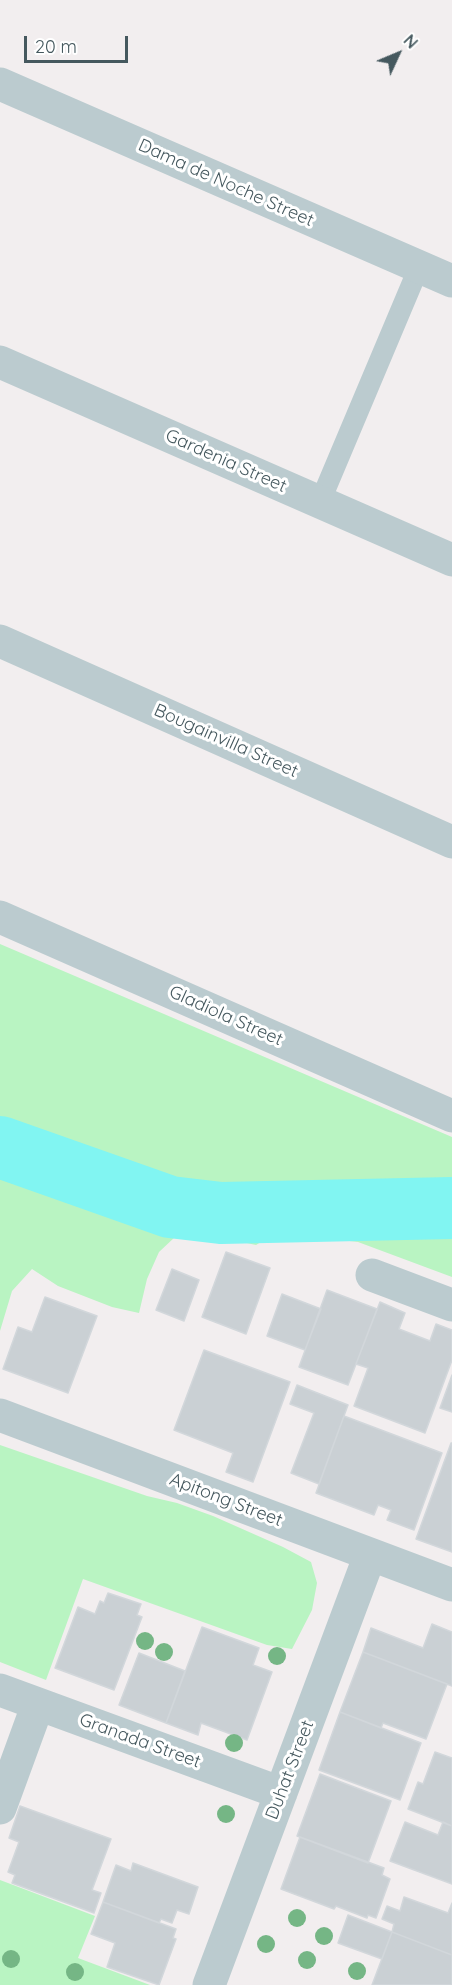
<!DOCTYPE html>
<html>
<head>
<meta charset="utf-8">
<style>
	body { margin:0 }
	#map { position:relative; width:452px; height:1985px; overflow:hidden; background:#f2eeef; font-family:Quicksand,sans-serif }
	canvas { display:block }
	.north { position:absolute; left:368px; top:24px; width:60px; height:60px; -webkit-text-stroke:4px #fff; paint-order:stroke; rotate:46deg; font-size:16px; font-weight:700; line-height:24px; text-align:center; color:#45585e }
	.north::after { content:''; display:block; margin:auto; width:21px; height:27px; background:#45585e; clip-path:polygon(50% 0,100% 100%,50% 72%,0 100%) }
	.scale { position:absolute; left:24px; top:36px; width:104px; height:27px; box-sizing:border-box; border:3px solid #45585e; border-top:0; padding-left:8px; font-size:18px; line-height:21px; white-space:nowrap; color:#45585e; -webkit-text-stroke:4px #fff; paint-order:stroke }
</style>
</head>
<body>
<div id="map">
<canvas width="452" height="1985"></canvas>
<div class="north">N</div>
<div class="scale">20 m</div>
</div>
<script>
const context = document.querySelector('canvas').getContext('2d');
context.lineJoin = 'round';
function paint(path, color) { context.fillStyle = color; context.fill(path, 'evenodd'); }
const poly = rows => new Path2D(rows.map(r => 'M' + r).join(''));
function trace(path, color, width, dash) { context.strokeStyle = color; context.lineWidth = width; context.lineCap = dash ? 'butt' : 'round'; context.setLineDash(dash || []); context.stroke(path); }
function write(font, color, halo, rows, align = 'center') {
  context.font = font + ' Quicksand,sans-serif'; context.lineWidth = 6; context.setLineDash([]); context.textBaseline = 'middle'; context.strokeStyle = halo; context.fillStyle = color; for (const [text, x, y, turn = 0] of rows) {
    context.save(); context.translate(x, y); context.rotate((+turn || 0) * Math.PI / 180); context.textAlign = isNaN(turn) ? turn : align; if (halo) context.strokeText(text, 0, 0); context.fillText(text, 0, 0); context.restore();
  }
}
paint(poly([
	[0,944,452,1137,452,1277,358,1242,300,1235,274,1234,256,1245,223,1238,175,1237,159,1252,147,1279,139,1313,112,1307,58,1286,32,1269,12,1291,0,1331],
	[0,1445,147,1496,177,1503,213,1516,283,1547,311,1562,317,1583,312,1610,292,1649,267,1645,83,1579,46,1680,0,1662],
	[0,1880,95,1916,78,1958,150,1985,0,1985]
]), '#b9f4c2');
trace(poly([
	[0,1147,170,1207,221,1213,452,1208]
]), '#81f5f2', 62);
const building = poly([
	[226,1252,270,1268,246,1334,202,1317,226,1252],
	[172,1269,199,1280,184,1321,156,1310,172,1269],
	[327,1290,377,1309,348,1385,299,1367,327,1290],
	[282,1294,321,1309,305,1350,267,1336,282,1294],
	[45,1297,97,1316,68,1393,3,1369,18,1327,32,1332,45,1297],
	[380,1302,405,1313,399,1329,430,1341,436,1324,452,1330,452,1360,425,1433,354,1406,368,1368,356,1364,380,1302],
	[204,1350,290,1382,253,1482,226,1472,233,1453,174,1430,204,1350],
	[452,1375,452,1412,440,1408,452,1375],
	[297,1385,348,1405,319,1484,291,1473,314,1413,290,1404,297,1385],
	[344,1416,442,1453,414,1530,387,1520,391,1510,378,1505,374,1515,316,1493,344,1416],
	[451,1443,452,1443,452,1552,416,1539,451,1443],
	[108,1593,141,1604,137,1615,142,1617,114,1690,55,1668,78,1607,95,1614,100,1601,104,1603,108,1593],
	[432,1624,452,1632,452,1686,363,1652,371,1628,423,1648,432,1624],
	[202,1627,259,1648,253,1665,272,1672,247,1740,201,1723,198,1735,166,1723,202,1627],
	[363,1652,447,1684,426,1739,383,1723,381,1728,340,1712,363,1652],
	[139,1653,185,1671,166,1723,119,1705,139,1653],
	[340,1712,421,1743,400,1800,319,1770,340,1712],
	[435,1752,452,1758,452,1826,408,1809,418,1782,423,1784,435,1752],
	[320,1774,391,1801,368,1863,297,1836,320,1774],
	[20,1806,111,1839,92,1890,101,1893,94,1913,12,1883,15,1875,8,1872,19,1842,9,1838,20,1806],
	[405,1822,438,1835,443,1822,452,1826,452,1884,390,1861,405,1822],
	[300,1837,384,1868,382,1875,390,1879,376,1918,368,1915,367,1918,336,1906,334,1909,281,1889,300,1837],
	[133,1863,198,1887,189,1914,177,1910,172,1923,161,1919,159,1923,103,1902,116,1865,131,1871,133,1863],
	[404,1897,448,1913,452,1903,452,1955,392,1932,394,1924,382,1919,387,1906,400,1911,404,1897],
	[103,1902,176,1929,173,1938,176,1939,159,1985,107,1967,115,1943,91,1934,103,1902],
	[348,1915,392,1932,382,1959,338,1943,348,1915],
	[392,1932,452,1955,452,1985,372,1985,392,1932]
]);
paint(building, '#cad0d4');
trace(building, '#d2d7db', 1.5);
trace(poly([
	[320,502,419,267]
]), '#bbcbcf', 21);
trace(poly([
	[0,84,452,281],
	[0,362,452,560],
	[0,641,452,842],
	[0,917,452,1116],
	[372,1275,452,1305],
	[0,1415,452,1585],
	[0,1690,281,1793],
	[0,1808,38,1704],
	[209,1985,370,1555]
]), '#bbcbcf', 33);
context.fillStyle = '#75b685';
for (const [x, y] of [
	[145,1641],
	[164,1652],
	[277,1656],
	[234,1743],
	[226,1814],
	[297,1918],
	[324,1936],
	[266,1944],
	[11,1959],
	[307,1960],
	[357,1971],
	[75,1972]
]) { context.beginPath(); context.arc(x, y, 9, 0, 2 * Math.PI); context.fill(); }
write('18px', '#45585e', '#fff', [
	["Dama de Noche Street",226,183,24],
	["Gardenia Street",226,461,24],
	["Bougainvilla Street",226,741,24],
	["Gladiola Street",226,1016,24],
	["Apitong Street",226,1500,21],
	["Granada Street",140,1741,20],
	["Duhat Street",290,1770,-69]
]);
</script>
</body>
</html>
